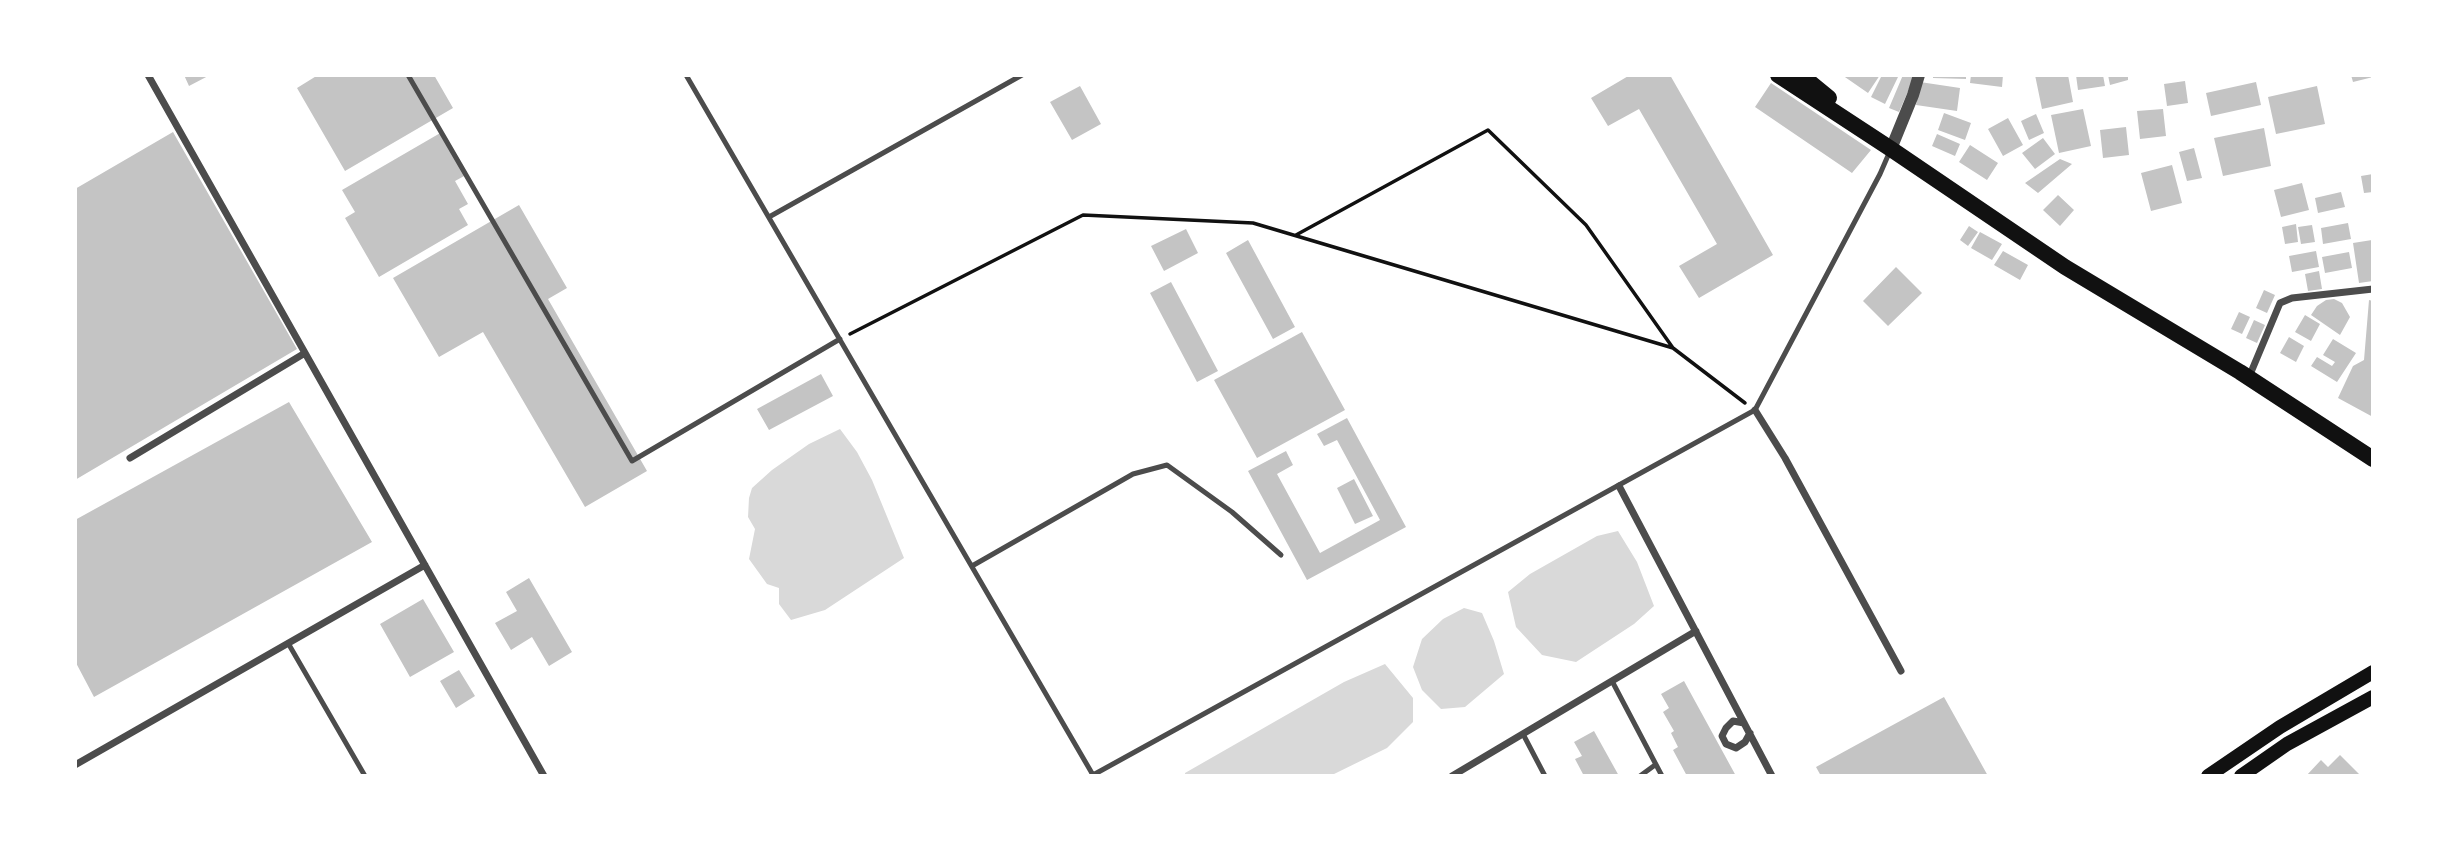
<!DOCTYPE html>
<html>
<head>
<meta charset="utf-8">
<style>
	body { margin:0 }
	#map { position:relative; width:2448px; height:851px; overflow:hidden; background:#fff; font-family:Ubuntu,sans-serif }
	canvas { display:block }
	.frame { position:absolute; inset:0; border:77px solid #fff; pointer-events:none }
</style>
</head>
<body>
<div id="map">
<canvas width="2448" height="851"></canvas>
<div class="frame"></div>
</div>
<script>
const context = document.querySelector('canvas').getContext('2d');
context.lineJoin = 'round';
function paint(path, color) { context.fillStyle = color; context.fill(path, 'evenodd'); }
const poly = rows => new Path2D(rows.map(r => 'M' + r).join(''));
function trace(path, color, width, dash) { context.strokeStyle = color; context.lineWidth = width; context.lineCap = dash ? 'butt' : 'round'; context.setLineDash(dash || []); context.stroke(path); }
paint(poly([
	[840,429,857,452,872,480,904,558,825,610,791,620,779,604,779,588,767,584,749,559,755,529,748,517,749,498,752,488,772,470,809,444],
	[1618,531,1637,562,1654,606,1634,624,1576,662,1542,655,1516,627,1508,592,1530,574,1597,536],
	[1464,608,1482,613,1494,641,1504,674,1465,707,1441,709,1422,690,1413,667,1422,639,1443,619],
	[1385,664,1413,698,1413,722,1387,748,1330,776,1185,776,1185,773,1344,682]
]), '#d9d9d9');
paint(poly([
	[184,75,210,75,189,86],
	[318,75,434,75,453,108,345,171,297,88],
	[1630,75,1670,75,1773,255,1699,298,1679,266,1717,244,1639,109,1608,126,1591,98],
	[1842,75,1880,75,1868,93],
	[1882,75,1898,77,1885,104,1871,97],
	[1903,75,1915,75,1899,112,1889,108],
	[1933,75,1966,75,1966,79,1933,78],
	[1971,75,2003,75,2002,87,1970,83],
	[2035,75,2068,75,2073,102,2042,109],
	[2076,75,2103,75,2105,86,2078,90],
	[2108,75,2128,75,2128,80,2110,85],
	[2351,75,2373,75,2373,77,2353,82],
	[2185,81,2188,103,2167,106,2164,84],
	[1920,82,1960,88,1957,111,1916,105],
	[2256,82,2261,105,2211,116,2206,93],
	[1771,83,1871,150,1852,173,1755,107],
	[1080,86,1101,124,1072,140,1050,102],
	[2317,86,2325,124,2276,134,2268,97],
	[2083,109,2091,146,2059,153,2051,115],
	[2163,109,2166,136,2140,139,2137,111],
	[1944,113,1971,123,1965,140,1938,130],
	[2036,114,2044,133,2029,140,2021,121],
	[2008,118,2023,145,2003,156,1988,129],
	[2126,127,2129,155,2103,158,2100,130],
	[2264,128,2271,166,2223,176,2214,138],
	[173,132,297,349,75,480,75,189],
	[442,132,466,175,455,181,468,204,459,209,468,225,379,277,345,218,355,212,342,190],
	[1937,134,1960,144,1955,156,1932,146],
	[2043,138,2055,154,2035,169,2022,153],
	[1970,145,1998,163,1987,180,1959,162],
	[2194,148,2202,178,2187,181,2179,152],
	[2060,159,2072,164,2038,193,2025,183],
	[2172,165,2182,203,2151,211,2141,173],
	[2373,174,2373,192,2364,193,2361,176],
	[2302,183,2309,210,2281,217,2274,190],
	[2341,192,2345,207,2318,213,2315,198],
	[2058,195,2074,210,2060,226,2043,210],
	[519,205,567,288,548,299,647,471,585,507,483,332,439,357,393,278],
	[2348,223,2351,239,2323,244,2321,228],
	[2296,224,2298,242,2285,244,2282,227],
	[2312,225,2315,242,2301,244,2298,227],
	[1969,226,1978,232,1968,246,1960,240],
	[1186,229,1198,253,1164,271,1151,246],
	[1980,232,2002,244,1992,260,1971,248],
	[1248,240,1295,327,1273,339,1226,253],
	[2372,240,2373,281,2359,283,2353,243],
	[2003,251,2028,265,2020,280,1994,265],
	[2316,251,2319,267,2292,272,2289,256],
	[2349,252,2352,268,2325,273,2322,257],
	[1896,267,1922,293,1888,326,1863,301],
	[2319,271,2322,289,2308,291,2305,274],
	[1171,282,1218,371,1197,382,1150,293],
	[2264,290,2275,295,2267,313,2256,308],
	[2334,299,2342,303,2350,317,2340,335,2311,315,2317,306,2326,300],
	[2369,300,2373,301,2373,417,2338,398,2353,366,2364,360],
	[2239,312,2250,317,2242,334,2231,329],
	[2305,315,2320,324,2311,341,2295,332],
	[2254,320,2265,325,2257,343,2246,338],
	[1302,332,1345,410,1257,458,1214,380],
	[2289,337,2304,346,2296,362,2280,353],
	[2333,339,2356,353,2337,382,2311,366,2317,357,2332,366,2335,362,2323,355],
	[821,374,833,396,769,430,757,409],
	[289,402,372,542,94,697,75,661,75,520],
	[1347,418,1406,527,1307,580,1248,471,1286,451,1293,465,1277,474,1320,553,1380,520,1337,440,1324,446,1317,434],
	[1354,479,1373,516,1355,524,1337,488],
	[529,578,572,652,549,666,532,637,511,650,495,623,517,611,506,592],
	[423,599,454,652,410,677,380,624],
	[459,670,475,696,456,708,440,681],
	[1684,681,1736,776,1687,776,1673,750,1678,747,1671,733,1674,731,1663,712,1669,708,1661,694],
	[1944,697,1988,776,1821,776,1816,767],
	[1594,731,1619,776,1584,776,1575,759,1582,756,1574,742],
	[2340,755,2361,776,2306,776,2321,760,2328,767]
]), '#c4c4c4');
trace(poly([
	[1296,235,1488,130,1586,225,1673,348,1745,403],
	[850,334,1083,215,1253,223,1673,348]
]), '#111', 3.5);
trace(poly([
	[408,75,632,461,840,339],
	[686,75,1093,775,1755,410,1880,174,1890,151],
	[769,217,1022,75],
	[972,566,1133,474,1167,465,1232,512,1281,555],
	[288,643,365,776],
	[1612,681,1662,776],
	[1523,734,1545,776],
	[1640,776,1655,765]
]), '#4c4c4c', 5);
trace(poly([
	[148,75,544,776],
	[2249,377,2280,303,2292,298,2373,289],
	[1755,410,1785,458,1901,671],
	[130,458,305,353],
	[1619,486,1772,776],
	[1744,723,1733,721,1726,728,1722,736,1726,744,1736,748,1745,742,1750,733],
	[75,765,425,565],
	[1093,775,1093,776],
	[1452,776,1696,631]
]), '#4c4c4c', 7);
trace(poly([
	[1891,149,1913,95,1919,75]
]), '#4c4c4c', 12);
trace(poly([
	[2208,776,2280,727,2373,672],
	[2241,776,2287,744,2373,697]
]), '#111', 14);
trace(poly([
	[1778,75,1891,149,2065,267,2240,372,2373,459],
	[1801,75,1829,98]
]), '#111', 16);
</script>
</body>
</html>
